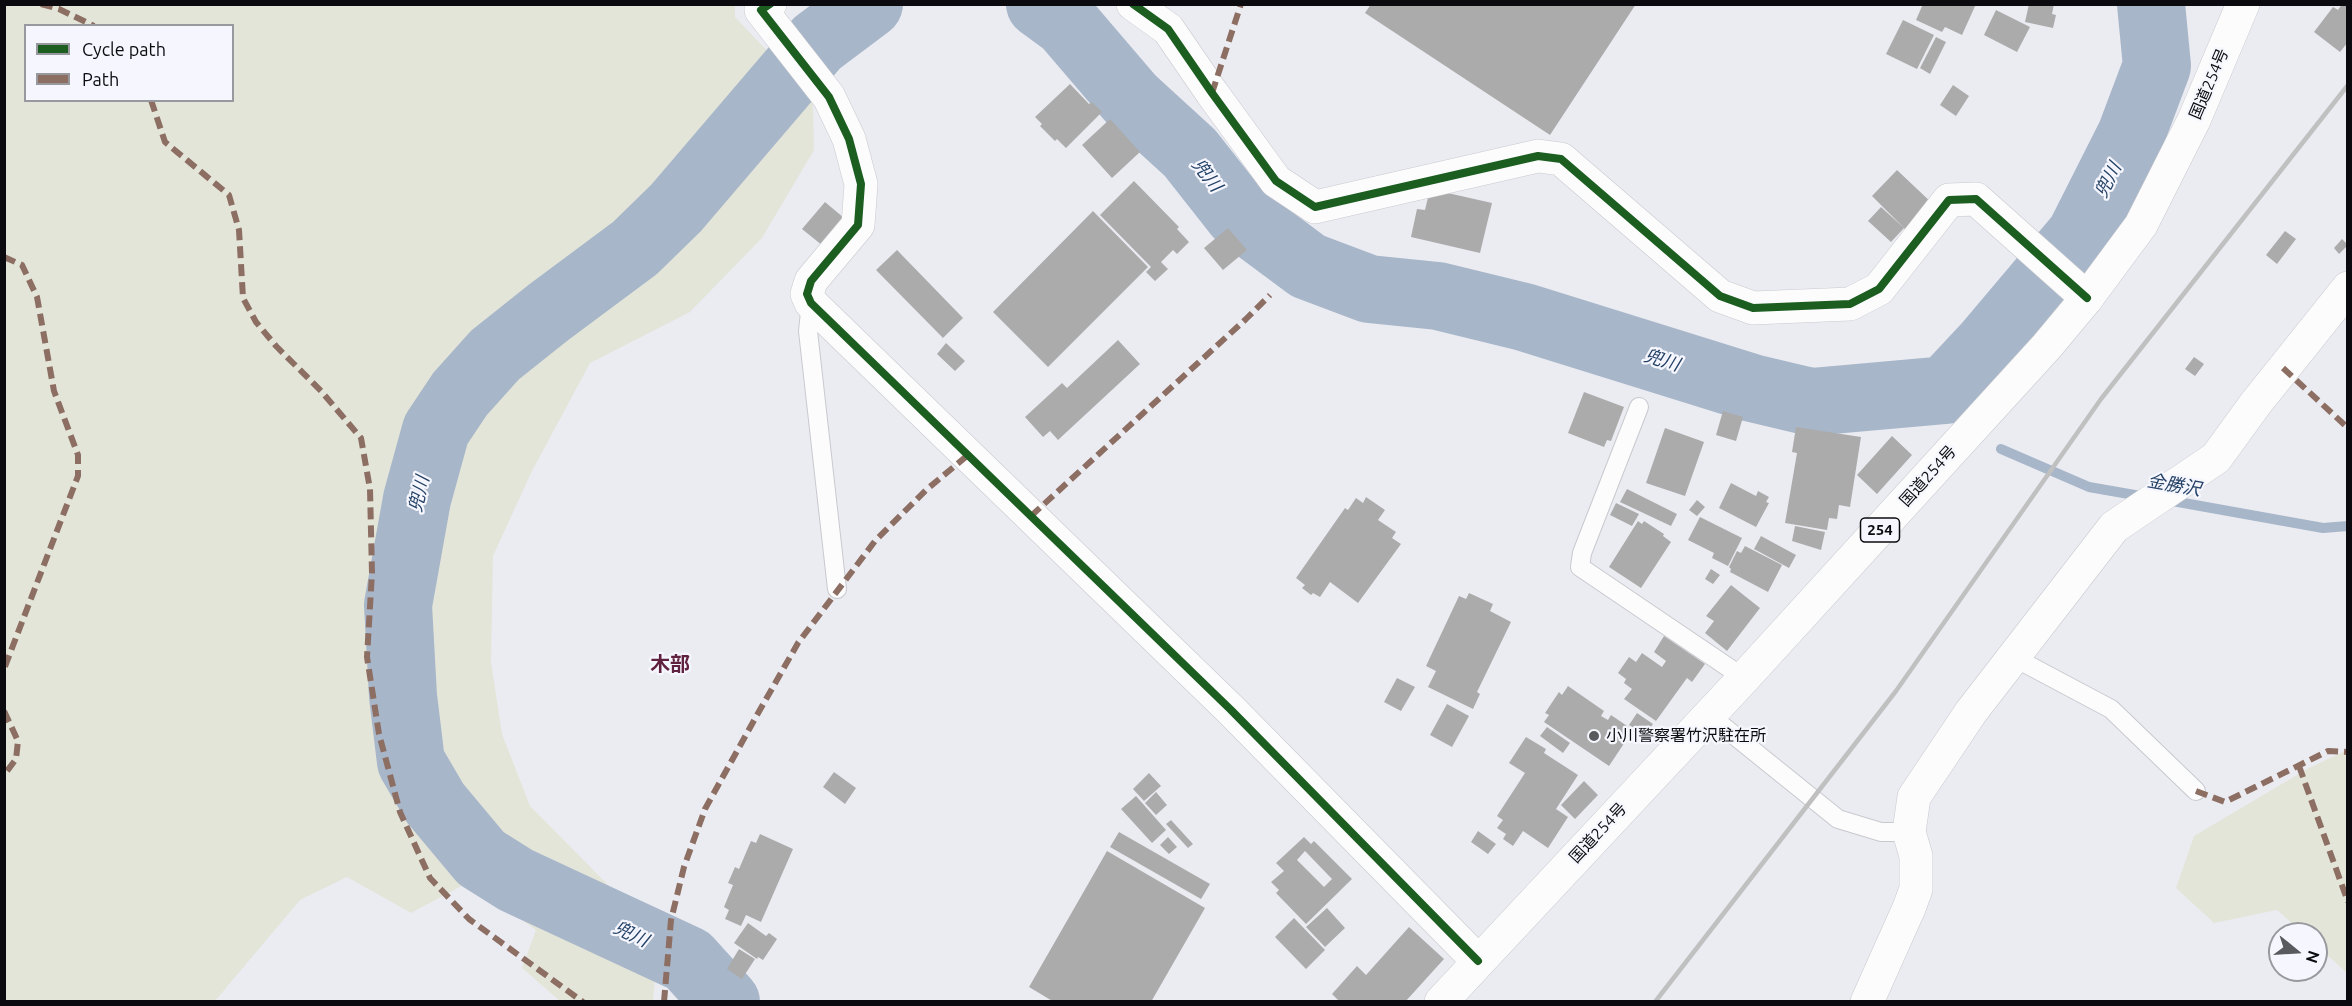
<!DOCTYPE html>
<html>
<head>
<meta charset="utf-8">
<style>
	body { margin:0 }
	#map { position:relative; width:2352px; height:1006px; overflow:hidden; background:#ebecf2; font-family:Ubuntu,sans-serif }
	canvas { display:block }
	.frame { position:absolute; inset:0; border:6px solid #0b0b0f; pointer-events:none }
	.legend { position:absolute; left:24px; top:24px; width:210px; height:78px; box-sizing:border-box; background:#f6f7fe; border:2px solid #98999e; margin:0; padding:8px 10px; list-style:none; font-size:18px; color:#0b0b0f }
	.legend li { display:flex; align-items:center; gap:12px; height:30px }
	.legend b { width:30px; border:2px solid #98999e }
	.north { position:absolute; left:2268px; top:922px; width:60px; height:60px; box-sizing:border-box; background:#f6f7fe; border:2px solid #98999e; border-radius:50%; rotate:108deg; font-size:16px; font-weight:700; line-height:24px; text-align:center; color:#0b0b0f }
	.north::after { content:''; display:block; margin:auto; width:21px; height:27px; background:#595a5e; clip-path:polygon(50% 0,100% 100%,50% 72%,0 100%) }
</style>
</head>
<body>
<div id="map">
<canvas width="2352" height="1006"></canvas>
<div class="frame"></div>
<ul class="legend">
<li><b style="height:8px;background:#1b5e20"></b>Cycle path</li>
<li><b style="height:8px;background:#8d6e63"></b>Path</li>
</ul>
<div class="north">N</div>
</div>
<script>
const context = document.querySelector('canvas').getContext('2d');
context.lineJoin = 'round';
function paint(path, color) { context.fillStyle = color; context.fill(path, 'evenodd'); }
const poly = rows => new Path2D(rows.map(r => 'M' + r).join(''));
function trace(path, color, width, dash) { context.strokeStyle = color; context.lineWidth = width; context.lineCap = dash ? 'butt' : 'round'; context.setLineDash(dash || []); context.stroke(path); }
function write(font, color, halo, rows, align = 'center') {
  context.font = font + ' Ubuntu,"Noto Sans JP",sans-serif'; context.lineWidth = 4.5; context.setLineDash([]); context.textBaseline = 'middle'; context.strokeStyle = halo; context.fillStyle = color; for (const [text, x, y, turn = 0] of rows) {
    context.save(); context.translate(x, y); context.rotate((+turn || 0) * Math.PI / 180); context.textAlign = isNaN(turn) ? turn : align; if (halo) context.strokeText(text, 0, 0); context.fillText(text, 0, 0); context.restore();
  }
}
paint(poly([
	[5,5,735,5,735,17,813,99,814,150,762,238,690,312,590,363,531,473,493,556,491,662,502,734,530,806,614,891,659,928,653,1001,560,1001,522,968,536,930,469,882,411,913,347,877,300,900,215,1001,5,1002],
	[26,26,232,26,232,100,26,100],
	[2347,750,2347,973,2316,945,2316,934,2304,934,2277,910,2214,923,2176,888,2194,836,2307,769]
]), '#e3e5d9');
trace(poly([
	[1883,396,1933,418],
	[2001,449,2089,487,2146,497],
	[2167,500,2323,528,2348,526]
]), '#a8b6c9', 10);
trace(poly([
	[1040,4,1066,23,1131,99,1190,153,1238,214,1308,266,1369,289,1438,296,1524,317,1752,388,1811,402,1946,390,1988,345,2080,236,2131,135,2157,66,2151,4],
	[726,1002,688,960,516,880,481,858,435,803,411,762,403,696,398,605,417,499,436,430,460,394,495,355,549,312,635,248,676,208,817,43,869,4]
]), '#a8b6c9', 68);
paint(poly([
	[1371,4,1636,4,1550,135,1365,13],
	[1923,4,1976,4,1962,35,1945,27,1942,32,1916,20],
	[2029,4,2054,4,2052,14,2056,15,2053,28,2025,22],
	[2342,4,2348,4,2348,42,2340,52,2314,32,2333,7,2338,10],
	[1996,10,2030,27,2017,52,1984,35],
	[1903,20,1934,35,1917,69,1886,54],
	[1936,37,1946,42,1930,74,1920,68],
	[1070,84,1089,104,1092,102,1102,112,1066,148,1057,139,1055,141,1040,126,1042,124,1035,117],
	[1953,85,1969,96,1956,116,1940,105],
	[1110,119,1140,152,1112,178,1082,145],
	[1897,170,1934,205,1908,232,1872,196],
	[1134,181,1179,227,1177,229,1189,242,1177,254,1173,250,1161,262,1168,269,1155,281,1146,272,1151,267,1100,215],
	[1430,189,1492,203,1480,253,1411,237,1417,209,1425,210],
	[825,202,850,223,828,250,802,229],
	[1881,207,1904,228,1891,242,1868,221],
	[1093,211,1148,267,1048,367,993,312],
	[1228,228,1247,250,1223,270,1204,248],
	[2285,231,2296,239,2277,264,2266,255],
	[2342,239,2348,245,2339,254,2334,248],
	[897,250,963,318,943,338,876,270],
	[1118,340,1140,364,1058,440,1050,431,1043,437,1025,417,1062,383,1067,388],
	[946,343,965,361,955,371,937,354],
	[2194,357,2204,364,2195,376,2185,369],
	[1584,392,1624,407,1611,441,1607,440,1604,447,1568,433],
	[1723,411,1743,417,1736,441,1716,435],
	[1796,427,1861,437,1850,507,1839,505,1837,519,1829,518,1827,530,1785,523,1797,453,1792,452],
	[1665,428,1704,442,1685,496,1646,483],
	[1892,436,1912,455,1877,494,1857,475],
	[1731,483,1756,496,1758,491,1769,497,1766,502,1769,503,1756,527,1719,508],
	[1627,489,1677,514,1671,526,1620,502],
	[1366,497,1385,510,1378,520,1396,532,1392,538,1401,544,1358,603,1330,582,1320,597,1313,593,1311,595,1302,588,1305,585,1296,578,1345,508,1348,510,1356,498,1363,503],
	[1697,500,1705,507,1697,516,1689,510],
	[1616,503,1639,514,1632,526,1610,515],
	[1700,517,1742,538,1728,566,1712,558,1714,553,1688,540],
	[1638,521,1642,524,1644,521,1664,534,1663,536,1671,542,1641,588,1609,567],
	[1795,526,1825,532,1821,550,1792,541],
	[1761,536,1796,555,1789,568,1754,549],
	[1745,546,1782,565,1768,592,1730,572,1731,569,1729,567,1737,551,1741,553],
	[1711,569,1720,575,1713,584,1705,579],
	[1731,585,1760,608,1727,651,1705,633,1714,621,1706,616],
	[1469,593,1493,604,1490,611,1511,622,1477,692,1480,694,1473,709,1428,687,1436,671,1426,666,1459,596,1466,599],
	[1664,636,1705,664,1692,682,1687,678,1656,721,1624,699,1632,689,1624,683,1626,679,1618,673,1629,657,1636,662,1642,653,1662,667,1666,661,1654,652],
	[1397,678,1415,687,1401,711,1384,702],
	[1568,686,1604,711,1601,716,1608,720,1611,715,1633,730,1609,766,1544,722,1549,715,1545,713,1559,692,1562,695],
	[1447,704,1469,716,1452,747,1430,735],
	[1637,713,1653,724,1645,735,1629,725],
	[1547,727,1570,743,1563,753,1540,736],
	[1526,737,1546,749,1544,753,1578,775,1556,809,1568,817,1548,848,1523,831,1513,846,1503,839,1506,834,1497,828,1503,820,1497,816,1525,773,1509,763],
	[834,772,856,788,845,804,823,787],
	[1149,773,1161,786,1144,801,1133,789],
	[1584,781,1598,795,1575,819,1561,805],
	[1156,792,1167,805,1156,815,1145,803],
	[1136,796,1166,830,1152,843,1121,809],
	[1171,820,1193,844,1188,848,1166,824],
	[1478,831,1496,844,1488,854,1471,842],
	[1119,832,1210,884,1201,899,1110,847],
	[760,834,793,849,761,922,746,915,741,926,725,919,729,910,724,907,733,885,728,883,735,867,739,869,751,841,756,843],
	[1168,837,1177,847,1169,854,1160,845],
	[1304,837,1311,844,1314,841,1352,879,1306,924,1276,893,1279,890,1271,882,1284,871,1276,863],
	[1305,851,1332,879,1324,887,1297,860],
	[1107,851,1205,908,1151,1002,1054,1002,1029,987],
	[1327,908,1345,928,1325,947,1306,927],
	[1294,918,1325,950,1306,969,1275,937],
	[748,923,766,936,769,933,777,939,763,960,758,957,757,959,734,943],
	[1409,927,1444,959,1405,1002,1340,1002,1332,994,1357,966,1366,975],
	[739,949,755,959,742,979,727,969]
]), '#acabac');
const lane = poly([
	[811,303,808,331,837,589],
	[1639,407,1582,553,1580,567,1744,678],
	[2015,658,2111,709,2196,791],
	[1709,715,1838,819,1881,832,1909,832]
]);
const street = poly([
	[770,4,761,10,829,97,849,139,861,184,858,225,811,281,807,294,811,303,1231,710,1478,961],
	[1133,4,1168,29,1212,93,1276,181,1315,207,1538,156,1561,159,1720,296,1753,308,1850,304,1879,289,1949,200,1976,199,2087,298],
	[1867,1002,1909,908,1916,889,1916,856,1909,832,1914,797,1971,712,2114,527,2216,458,2256,403,2348,288]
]);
const highway = poly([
	[1441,1002,1744,678,2047,346,2087,298,2141,225,2194,120,2243,4]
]);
trace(lane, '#c8c9ce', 20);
trace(street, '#c8c9ce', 34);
trace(highway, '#c8c9ce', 34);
trace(lane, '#fcfcfd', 18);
trace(street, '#fcfcfd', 33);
trace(highway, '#fcfcfd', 33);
trace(poly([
	[1655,1002,1896,691,2101,399,2348,85]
]), '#c0c0c1', 4.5);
trace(poly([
	[41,4,59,9,94,26],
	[1212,93,1241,4],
	[151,100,165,142,229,195,239,230,243,298,256,322,276,346,321,391,361,438,370,489,372,573,367,657,379,734,400,812,430,878,469,919,583,1002],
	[4,257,22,265,37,297,54,391,78,455,78,476,4,669],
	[2283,368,2348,428],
	[1031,516,1246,319,1270,295],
	[4,711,18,741,16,759,4,775],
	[2299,766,2348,902],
	[2196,791,2225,802,2328,751,2348,752],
	[664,1002,671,920,684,867,705,809,757,715,798,643,875,541,926,490,968,455]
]), '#8d6e63', 6, [12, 6]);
trace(poly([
	[770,4,761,10,829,97,849,139,861,184,858,225,811,281,807,294,811,303,1231,710,1478,961],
	[1133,4,1168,29,1212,93,1276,181,1315,207,1538,156,1561,159,1720,296,1753,308,1850,304,1879,289,1949,200,1976,199,2087,298]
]), '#1b5e20', 8);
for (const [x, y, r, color] of [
	[1594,736,6,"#595a5e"]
]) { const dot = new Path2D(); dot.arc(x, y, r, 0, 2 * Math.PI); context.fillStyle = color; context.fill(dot); trace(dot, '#f6f7fe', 2); }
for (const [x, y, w] of [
	[1880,530,39]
]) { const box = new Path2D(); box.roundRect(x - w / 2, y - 12, w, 24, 4.5); context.fillStyle = '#f6f7fe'; context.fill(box); trace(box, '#0b0b0f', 1.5); }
write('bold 15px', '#0b0b0f', null, [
	["254",1880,530]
]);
write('16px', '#0b0b0f', '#f6f7fe', [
	["国道254号",2209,84,-67],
	["国道254号",1928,476,-48],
	["国道254号",1598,833,-47]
]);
write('16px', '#0b0b0f', '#f6f7fe', [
	["小川警察署竹沢駐在所",1606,736]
], 'left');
write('italic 18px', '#254266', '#f6f7fe', [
	["兜川",1207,175,52],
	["兜川",2108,180,-63],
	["兜川",1662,360,17],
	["金勝沢",2174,485,10],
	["兜川",419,494,-77],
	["兜川",631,934,25]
]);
write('bold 20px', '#60203f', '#f6f7fe', [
	["木部",670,664]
]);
</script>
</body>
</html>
